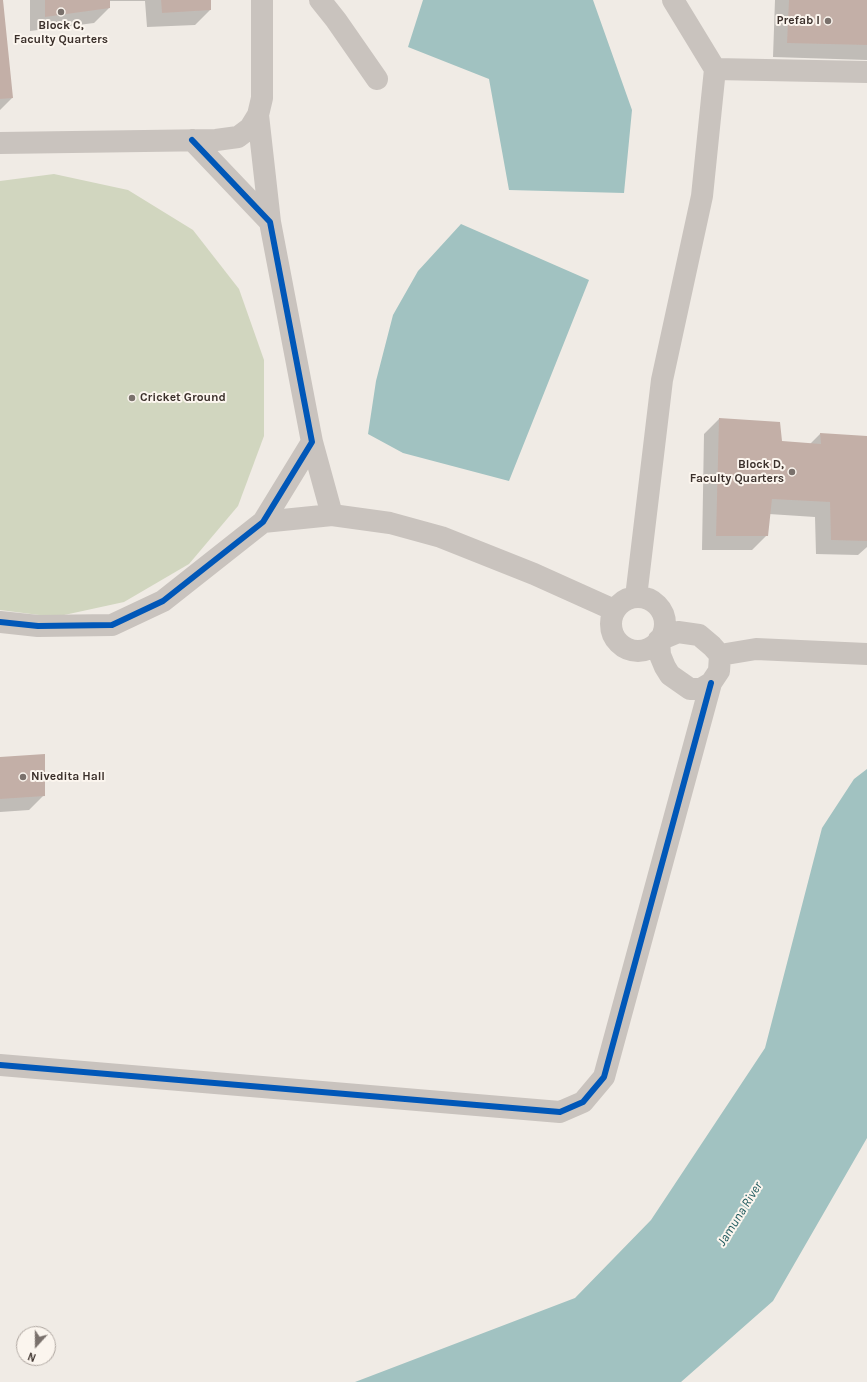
<!DOCTYPE html>
<html>
<head>
<meta charset="utf-8">
<style>
	body { margin:0 }
	#map { position:relative; width:867px; height:1382px; overflow:hidden; background:#f0ebe5; font-family:Karla,sans-serif }
	canvas { display:block }
	.north { position:absolute; left:16px; top:1326px; width:40px; height:40px; box-sizing:border-box; background:#fbf5ee; border:1px solid #aea6a0; border-radius:50%; rotate:201deg; font-size:11px; font-weight:700; line-height:16px; text-align:center; color:#3b302b }
	.north::after { content:''; display:block; margin:auto; width:14px; height:18px; background:#7a716c; clip-path:polygon(50% 0,100% 100%,50% 72%,0 100%) }
</style>
</head>
<body>
<div id="map">
<canvas width="867" height="1382"></canvas>
<div class="north">N</div>
</div>
<script>
const context = document.querySelector('canvas').getContext('2d');
context.lineJoin = 'round';
function paint(path, color) { context.fillStyle = color; context.fill(path, 'evenodd'); }
const poly = rows => new Path2D(rows.map(r => 'M' + r).join(''));
function trace(path, color, width, dash) { context.strokeStyle = color; context.lineWidth = width; context.lineCap = dash ? 'butt' : 'round'; context.setLineDash(dash || []); context.stroke(path); }
function write(font, color, halo, rows, align = 'center') {
  context.font = font + ' Karla,sans-serif'; context.lineWidth = 4; context.setLineDash([]); context.textBaseline = 'middle'; context.strokeStyle = halo; context.fillStyle = color; for (const [text, x, y, turn = 0] of rows) {
    context.save(); context.translate(x, y); context.rotate((+turn || 0) * Math.PI / 180); context.textAlign = isNaN(turn) ? turn : align; if (halo) context.strokeText(text, 0, 0); context.fillText(text, 0, 0); context.restore();
  }
}
paint(poly([
	[54,174,128,190,193,230,239,289,264,360,264,436,238,506,189,564,124,602,55,617,0,610,0,181]
]), '#d1d6bf');
paint(poly([
	[423,0,593,0,632,110,624,193,509,190,489,79,408,47],
	[461,224,589,280,509,481,403,453,368,434,376,381,393,315,418,271],
	[867,769,867,1138,773,1301,681,1382,355,1382,575,1298,651,1220,765,1048,822,828,854,779]
]), '#a1c2c1');
paint(poly([
	[0,0,2,0,12,98,0,110],
	[30,0,210,0,210,10,195,25,147,27,145,1,109,1,109,8,94,23,30,31],
	[775,0,867,0,867,60,773,57],
	[719,419,781,442,810,444,820,434,867,437,867,547,858,555,816,554,815,517,769,514,767,535,752,550,702,550,704,434],
	[0,758,44,795,29,810,0,812]
]), '#0003');
paint(poly([
	[0,0,3,0,13,98,0,99],
	[45,0,110,0,110,8,45,17],
	[161,0,211,0,211,10,162,13],
	[789,0,867,0,867,45,787,43],
	[719,418,780,422,782,441,821,444,820,433,867,436,867,541,831,540,830,502,772,499,768,536,716,536],
	[45,754,45,796,0,799,0,757]
]), '#c3afa7');
trace(poly([
	[320,0,336,20,377,79],
	[715,69,867,72],
	[258,115,270,222],
	[0,143,216,140,238,137,250,128,258,115,262,98,262,0],
	[332,515,390,523,441,537,534,574,614,610],
	[263,522,332,515,312,442],
	'611 624a27 27 0 1 1 54 0a27 27 0 1 1-54 0Z',
	[636,597,662,380,702,196,715,69,673,0],
	[0,622,38,626,112,625,163,601,263,522,312,442,270,222,192,140],
	[678,632,699,635,712,646,720,655,719,671,711,683,701,689,690,689,670,675,665,667,660,655,659,640,678,632],
	[720,655,756,649,867,654],
	[0,1065,560,1112,583,1102,604,1077,711,683]
]), '#c9c3be', 22);
trace(poly([
	[0,622,38,626,112,625,163,601,263,522,312,442,270,222,192,140],
	[0,1065,560,1112,583,1102,604,1077,711,683]
]), '#0057b8', 6);
for (const [x, y, r, color] of [
	[61,12,4,"#7a716c"],
	[828,21,4,"#7a716c"],
	[132,398,4,"#7a716c"],
	[792,472,4,"#7a716c"],
	[23,777,4,"#7a716c"]
]) { const dot = new Path2D(); dot.arc(x, y, r, 0, 2 * Math.PI); context.fillStyle = color; context.fill(dot); trace(dot, '#fbf5ee', 1.5); }
write('bold 12px', '#3b302b', '#fbf5ee', [
	["Prefab I",820,21],
	["Block C,",61,26,"center"],
	["Faculty Quarters",61,40,"center"],
	["Cricket Ground",140,398,"left"],
	["Block D,",784,465],
	["Faculty Quarters",784,479],
	["Nivedita Hall",31,777,"left"]
], 'right');
write('italic 13px', '#1f5a5e', '#fbf5ee', [
	["Jamuna River",740,1214,-58]
]);
</script>
</body>
</html>
